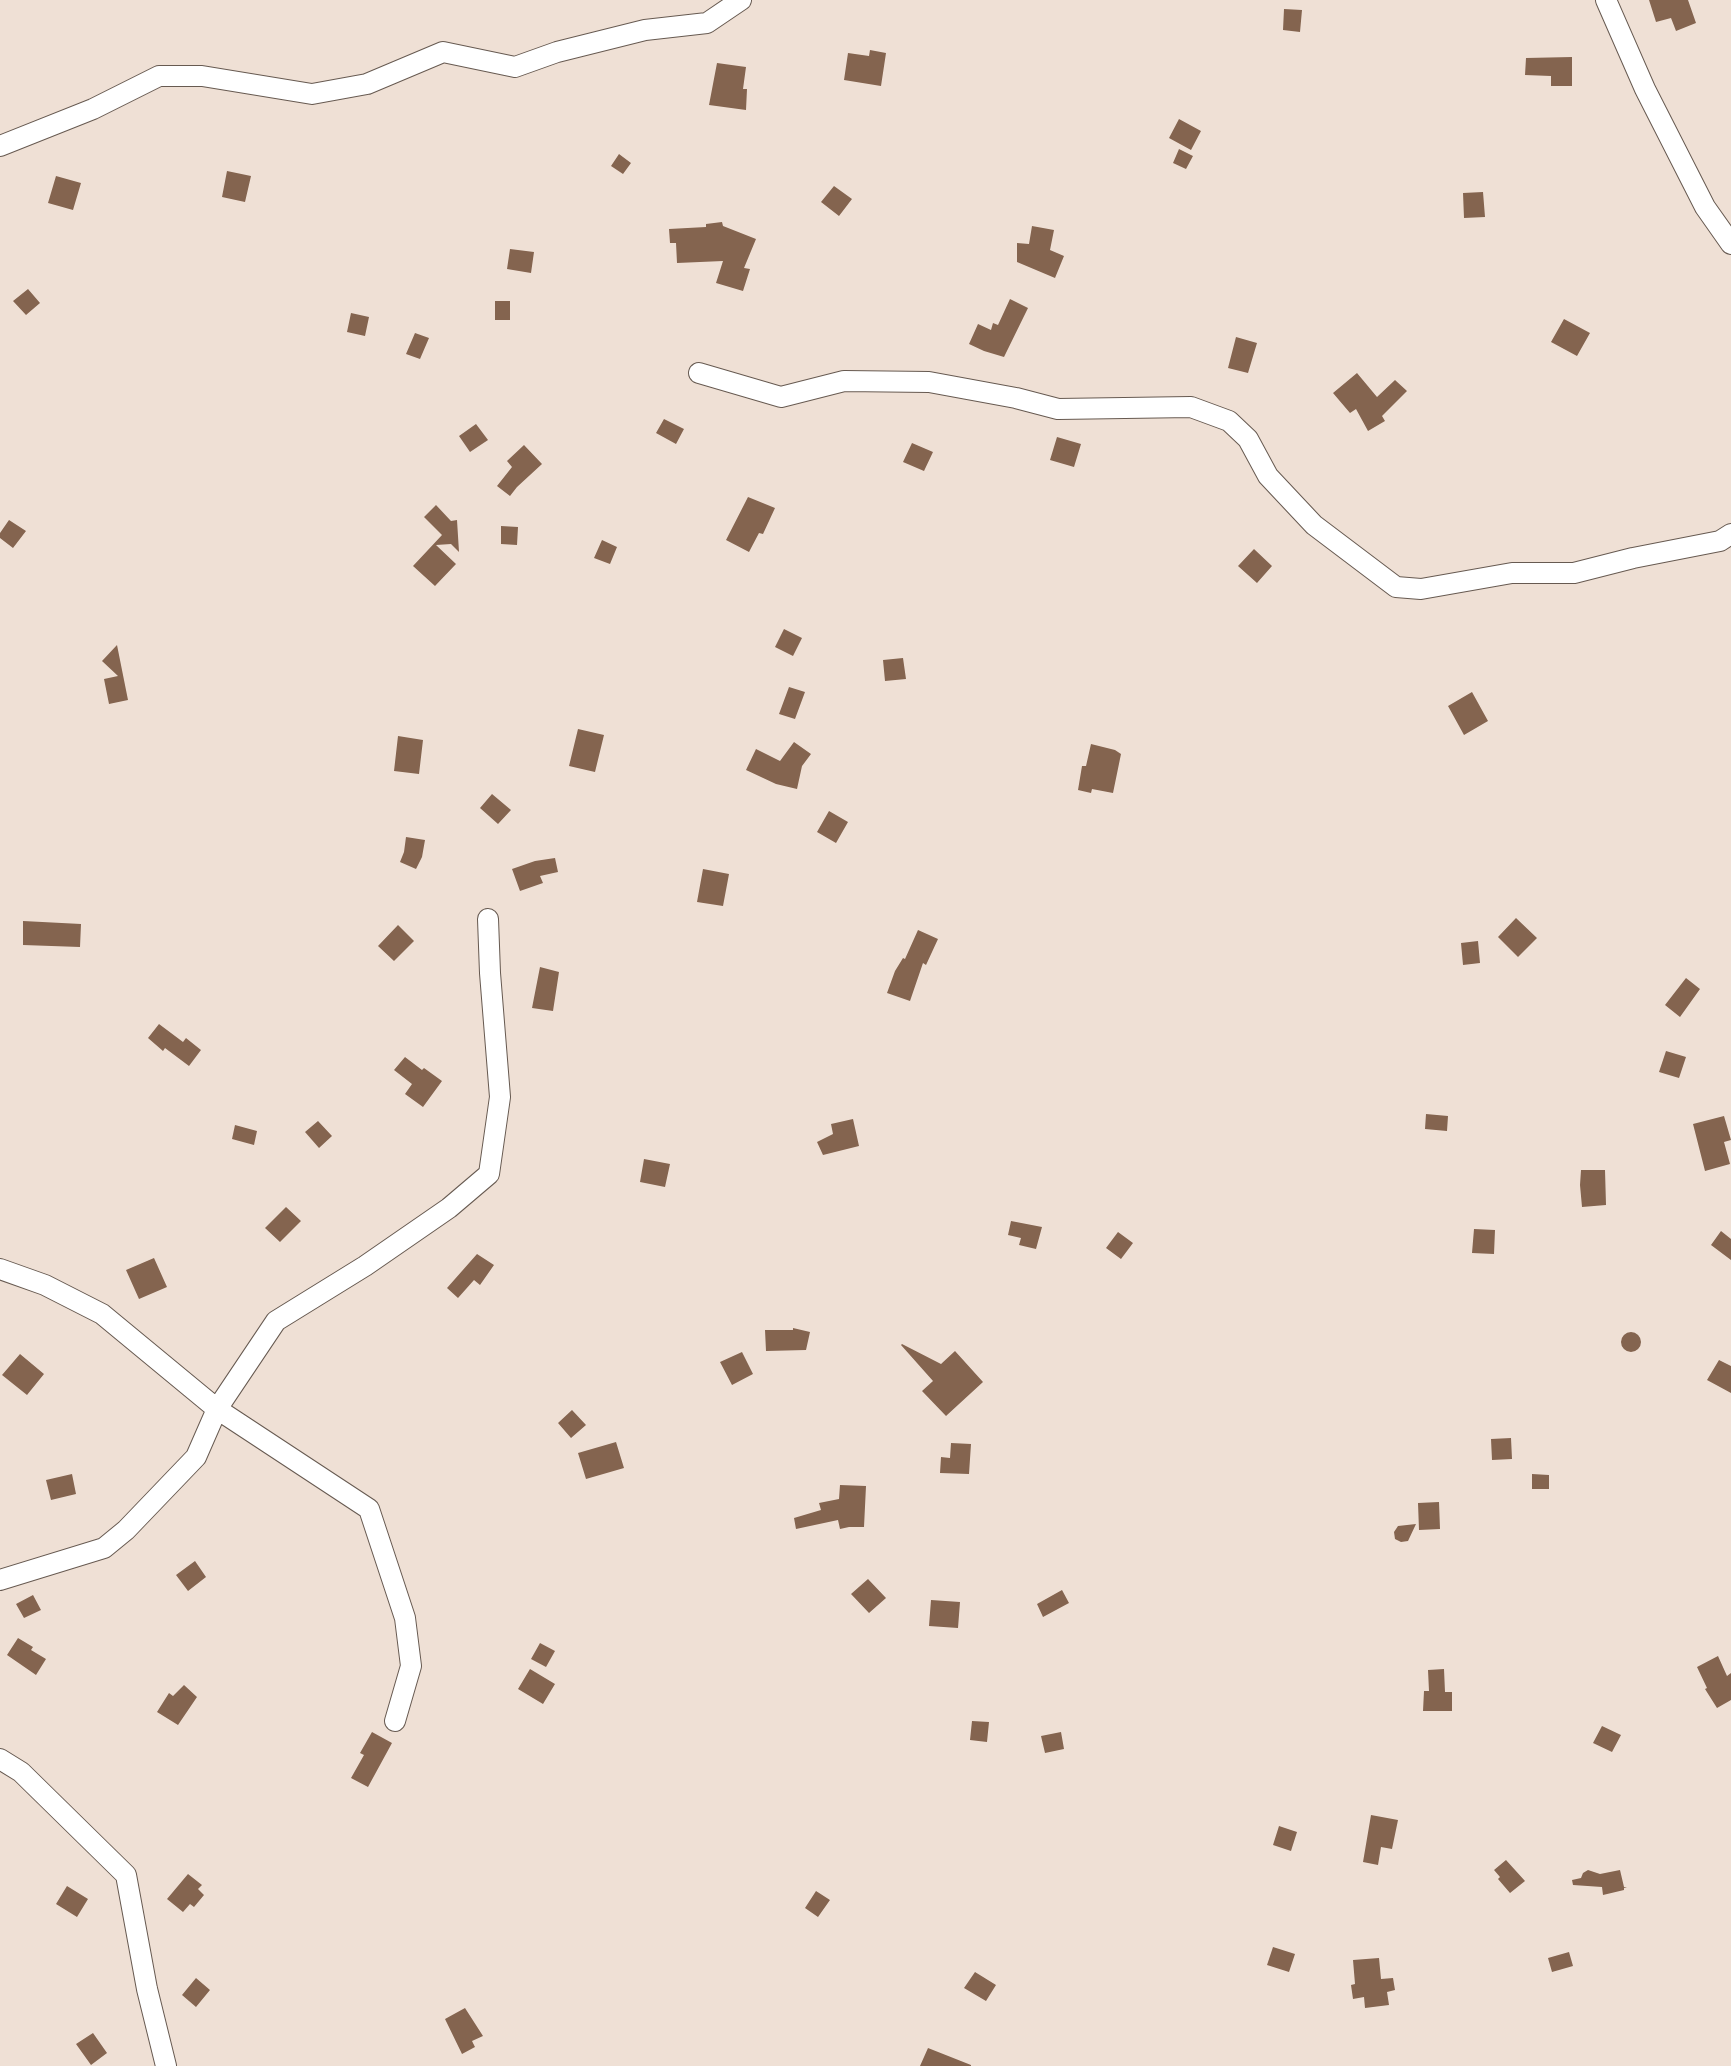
<!DOCTYPE html>
<html>
<head>
<meta charset="utf-8">
<style>
	body { margin:0 }
	canvas { display:block; background:#efe0d5 }
</style>
</head>
<body>
<canvas width="1731" height="2066"></canvas>
<script>
const context = document.querySelector('canvas').getContext('2d');
context.lineJoin = 'round';
function paint(path, color) { context.fillStyle = color; context.fill(path, 'evenodd'); }
const poly = rows => new Path2D(rows.map(r => 'M' + r).join(''));
function trace(path, color, width, dash) { context.strokeStyle = color; context.lineWidth = width; context.lineCap = dash ? 'butt' : 'round'; context.setLineDash(dash || []); context.stroke(path); }
paint(poly([
	[1649,0,1688,0,1696,23,1676,31,1671,18,1656,22],
	[1284,9,1302,10,1300,32,1283,30],
	[870,50,886,53,881,86,844,80,848,53,869,56],
	[1572,57,1572,86,1551,86,1551,76,1525,75,1526,58],
	[717,63,746,67,743,89,747,89,746,110,709,105],
	[1179,119,1201,131,1191,150,1169,138],
	[1179,149,1193,156,1186,169,1173,163],
	[619,154,631,163,623,174,611,166],
	[227,171,251,176,245,202,222,197],
	[56,176,81,183,73,210,48,203],
	[834,186,852,199,839,216,821,202],
	[1483,192,1485,217,1464,218,1463,193],
	[722,222,723,226,756,239,744,268,750,269,743,291,716,283,723,261,677,263,676,243,670,243,669,229,706,227,706,224],
	[1032,226,1054,230,1050,250,1064,256,1055,278,1017,262,1017,243,1029,244],
	[510,249,534,252,531,273,507,269],
	[28,289,40,303,26,315,13,301],
	[1010,299,1028,308,1004,357,984,351,969,344,978,324,991,330,993,323,998,325],
	[495,301,510,301,510,320,495,320],
	[351,313,369,317,365,336,347,332],
	[1564,319,1590,333,1577,356,1551,342],
	[415,333,429,338,420,359,406,354],
	[1236,337,1257,343,1248,373,1228,368],
	[1357,373,1377,397,1395,380,1407,391,1382,416,1385,421,1368,431,1356,409,1350,413,1333,393],
	[664,419,684,429,676,444,656,433],
	[476,424,488,440,470,452,459,436],
	[1057,437,1081,444,1074,467,1050,460],
	[912,443,933,452,924,471,903,462],
	[524,445,542,464,517,487,510,496,497,486,512,467,507,461],
	[748,497,775,508,763,534,759,533,749,552,726,540],
	[436,505,451,521,457,520,459,552,451,544,436,545,456,564,435,586,413,566,442,535,424,517],
	[9,520,26,531,13,548,0,538,0,533],
	[501,526,518,527,517,545,501,544],
	[602,540,617,547,610,564,594,558],
	[1254,549,1272,566,1257,583,1238,566],
	[784,629,802,638,793,656,775,647],
	[117,645,128,700,109,704,104,679,118,676,102,661],
	[903,658,906,679,885,681,883,660],
	[789,687,805,692,795,719,779,714],
	[1472,692,1488,721,1464,735,1448,706],
	[578,729,604,735,595,772,569,766],
	[398,736,423,740,419,774,394,771],
	[794,742,811,754,802,766,797,789,776,784,746,770,756,749,780,761],
	[1091,744,1115,750,1121,754,1113,793,1092,789,1091,793,1078,790,1082,766,1086,766],
	[492,794,511,810,498,824,480,808],
	[829,811,848,822,836,843,817,832],
	[406,837,425,840,422,857,416,869,400,862,404,852],
	[555,858,558,872,540,876,543,883,520,891,512,869,535,861],
	[703,869,729,874,723,906,697,902],
	[1516,918,1537,938,1518,957,1498,937],
	[23,921,81,924,80,947,23,945],
	[398,925,414,941,394,961,378,946],
	[918,930,938,939,926,965,923,963,910,1001,887,993,895,971,903,958,905,959],
	[1478,941,1480,963,1463,965,1461,943],
	[540,967,559,972,553,1011,532,1008],
	[1686,978,1700,989,1680,1017,1665,1005],
	[159,1024,183,1042,186,1038,201,1050,189,1066,165,1048,163,1051,148,1038],
	[1666,1051,1686,1057,1679,1078,1659,1072],
	[405,1057,422,1070,424,1068,442,1081,423,1107,405,1094,412,1084,394,1070],
	[1426,1114,1448,1116,1447,1131,1425,1129],
	[1724,1116,1731,1140,1724,1142,1730,1164,1705,1171,1693,1124],
	[853,1119,859,1146,823,1155,817,1142,833,1134,831,1124],
	[318,1121,332,1136,319,1148,305,1132],
	[235,1125,257,1131,254,1145,232,1139],
	[644,1159,670,1164,665,1187,640,1182],
	[1581,1170,1605,1170,1606,1205,1582,1207,1580,1185],
	[286,1207,301,1221,280,1242,265,1228],
	[1011,1221,1042,1227,1036,1249,1019,1245,1021,1238,1008,1235],
	[1474,1229,1495,1230,1494,1254,1472,1253],
	[1721,1231,1731,1239,1731,1260,1711,1245],
	[1118,1232,1133,1243,1121,1259,1106,1248],
	[477,1254,494,1265,480,1285,474,1280,458,1298,447,1288],
	[154,1258,167,1287,139,1299,126,1270],
	[793,1328,810,1332,806,1350,766,1351,765,1330,793,1330],
	'1621 1342a10 10 0 1 1 20 0a10 10 0 1 1-20 0Z',
	[902,1344,941,1364,955,1351,983,1382,946,1416,922,1391,933,1381,901,1345],
	[742,1352,753,1374,732,1385,720,1362],
	[20,1354,44,1374,27,1395,2,1375],
	[1719,1360,1731,1366,1731,1393,1707,1380],
	[572,1410,586,1425,571,1438,558,1423],
	[1511,1438,1512,1459,1492,1460,1491,1439],
	[616,1442,624,1468,586,1479,578,1453],
	[951,1443,971,1444,969,1474,940,1473,941,1457,950,1458],
	[72,1474,76,1494,51,1500,46,1480],
	[1532,1474,1549,1475,1549,1489,1532,1489],
	[840,1485,866,1486,864,1527,849,1527,840,1529,838,1520,796,1529,794,1518,821,1510,819,1503,839,1499],
	[1439,1502,1440,1529,1419,1530,1418,1503],
	[1416,1524,1408,1541,1401,1542,1395,1539,1394,1532,1398,1526],
	[195,1561,206,1577,188,1591,176,1575],
	[868,1579,886,1598,869,1613,851,1594],
	[1062,1590,1069,1603,1043,1617,1037,1604],
	[33,1595,41,1610,24,1618,16,1604],
	[931,1600,960,1602,958,1628,929,1626],
	[18,1638,33,1647,31,1650,46,1659,36,1675,7,1655],
	[540,1643,555,1651,546,1667,531,1659],
	[1718,1656,1727,1676,1731,1673,1731,1700,1717,1708,1705,1689,1707,1688,1697,1667],
	[530,1669,555,1684,543,1704,518,1689],
	[1444,1669,1445,1692,1452,1692,1452,1711,1423,1711,1424,1691,1429,1691,1428,1670],
	[184,1685,197,1697,178,1725,157,1712,169,1693,173,1696],
	[972,1721,989,1722,987,1742,970,1740],
	[1602,1726,1621,1735,1612,1752,1593,1743],
	[372,1732,392,1743,368,1787,351,1778,364,1755,360,1753],
	[1061,1732,1064,1749,1045,1753,1041,1736],
	[1371,1815,1398,1820,1392,1849,1381,1847,1378,1865,1363,1862],
	[1279,1826,1297,1832,1291,1851,1273,1845],
	[1506,1860,1525,1881,1510,1893,1498,1879,1500,1877,1494,1870],
	[1588,1870,1600,1874,1620,1870,1624,1887,1627,1888,1624,1888,1624,1890,1603,1895,1602,1887,1573,1885,1572,1880,1581,1878,1583,1873],
	[188,1874,202,1885,198,1889,204,1895,194,1907,190,1904,183,1912,167,1899],
	[67,1886,88,1899,77,1917,56,1904],
	[816,1891,830,1900,818,1917,805,1908],
	[1273,1947,1295,1954,1289,1972,1267,1965],
	[1569,1952,1573,1966,1552,1972,1548,1958],
	[1379,1958,1381,1979,1393,1978,1395,1990,1387,1992,1389,2005,1365,2008,1364,1997,1353,1999,1351,1985,1355,1984,1353,1960],
	[975,1972,996,1985,986,2001,964,1988],
	[196,1978,210,1990,196,2007,182,1995],
	[465,2008,483,2036,472,2041,475,2047,462,2054,445,2019],
	[93,2033,107,2053,91,2065,76,2044],
	[928,2048,971,2065,971,2066,920,2066]
]), '#84644f');
const street = poly([
	[1606,0,1645,89,1705,207,1731,244],
	[0,146,93,109,159,76,202,76,312,94,367,84,443,52,515,67,557,52,645,30,707,23,741,0],
	[699,373,781,397,844,381,929,382,1016,398,1058,409,1191,407,1229,421,1248,439,1268,476,1314,525,1396,587,1421,589,1512,573,1574,573,1633,558,1720,541,1731,534],
	[0,1269,45,1285,102,1314,217,1409,276,1321,365,1266,449,1208,489,1174,500,1097,490,973,488,919],
	[0,1580,104,1548,126,1530,196,1457,217,1409,369,1509,405,1618,411,1666,395,1721],
	[0,1759,21,1772,126,1875,147,1989,166,2066]
]);
trace(street, '#675a51', 22);
trace(street, '#fff', 20);
</script>
</body>
</html>
